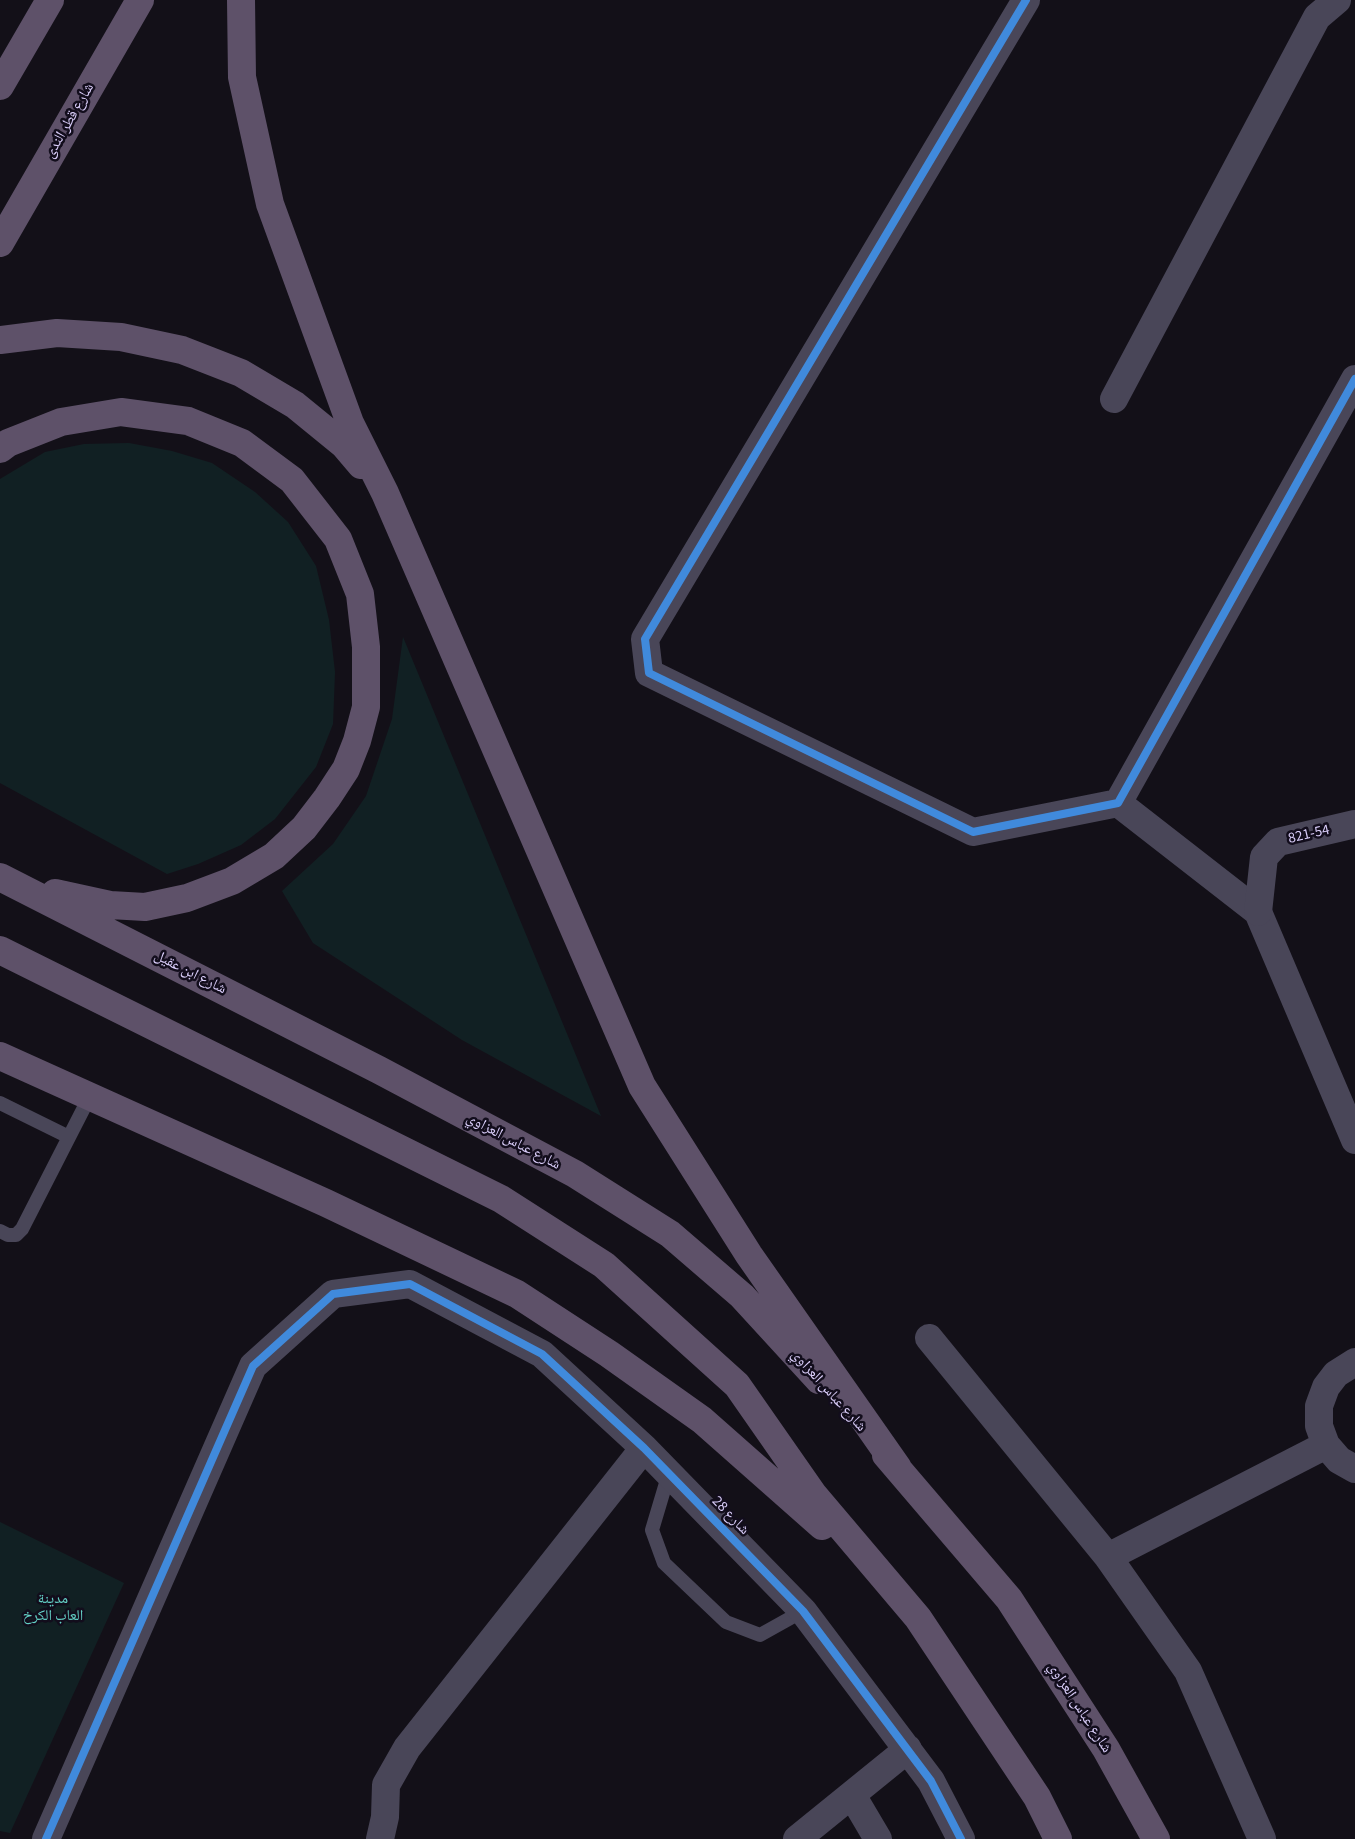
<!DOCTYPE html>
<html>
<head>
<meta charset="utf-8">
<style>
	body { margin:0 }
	canvas { display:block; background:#131018 }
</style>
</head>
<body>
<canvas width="1355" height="1839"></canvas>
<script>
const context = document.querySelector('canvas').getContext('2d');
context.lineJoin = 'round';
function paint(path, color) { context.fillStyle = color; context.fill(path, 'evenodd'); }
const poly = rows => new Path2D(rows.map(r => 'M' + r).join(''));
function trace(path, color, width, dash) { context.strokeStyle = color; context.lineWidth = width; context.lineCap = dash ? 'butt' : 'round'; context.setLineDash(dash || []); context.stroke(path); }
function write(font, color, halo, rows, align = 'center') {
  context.font = font + ' "Source Sans 3","Noto Naskh Arabic",sans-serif'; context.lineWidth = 5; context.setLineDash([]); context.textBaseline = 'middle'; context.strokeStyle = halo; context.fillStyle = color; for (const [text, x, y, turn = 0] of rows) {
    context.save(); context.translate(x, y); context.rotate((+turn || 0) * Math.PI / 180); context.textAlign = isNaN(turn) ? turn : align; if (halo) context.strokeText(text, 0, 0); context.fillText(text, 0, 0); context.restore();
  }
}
paint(poly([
	[129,443,172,451,212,463,255,492,288,522,316,566,329,620,335,672,333,724,316,767,275,819,241,845,198,864,167,874,0,783,0,479,45,452,84,444],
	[403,637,601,1116,462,1040,313,943,282,891,333,844,366,796,392,719],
	[0,1522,124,1583,10,1833,0,1831]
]), '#112023');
trace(poly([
	[0,1103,69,1137],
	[0,1231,8,1235,16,1235,22,1229,90,1096],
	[669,1473,652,1530,664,1563,726,1622,760,1635,803,1611]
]), '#494658', 14);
trace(poly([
	[1026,0,645,639,649,673,973,832,1118,803,1355,379],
	[1114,399,1317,17,1337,0],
	[1118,803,1258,912,1355,1140],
	[929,1338,1108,1557,1188,1671,1262,1839],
	[1355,1362,1336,1374,1326,1387,1319,1406,1319,1426,1326,1445,1339,1460,1355,1469],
	[1108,1557,1326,1445],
	[852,1795,878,1839],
	[46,1839,253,1366,333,1294,410,1284,542,1354,644,1448,803,1611,931,1781,961,1839],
	[380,1839,385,1817,386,1785,407,1748,644,1448],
	[797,1839,908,1749]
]), '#494658', 28);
trace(poly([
	[1258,912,1264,857,1278,842,1355,824]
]), '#494658', 28);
trace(poly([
	[241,0,242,77,270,204,350,423,385,493,642,1086,749,1255,898,1468],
	[0,86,50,0],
	[0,243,140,0],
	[0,340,57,333,121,337,182,350,241,373,295,405,344,445,361,465],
	[0,449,8,443,61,422,121,412,188,421,242,443,292,480,338,539,360,594,366,647,366,707,357,741,346,769,327,798,304,828,274,856,232,881,187,898,145,907,110,905,55,893],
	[0,877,379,1070,575,1174,670,1234,742,1296,819,1380],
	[0,950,501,1199,604,1265,737,1385,813,1494,918,1618,1037,1797,1058,1839],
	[0,1056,326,1203,517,1294,609,1354,702,1420,822,1526],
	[886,1455,1009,1599,1106,1749,1156,1839]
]), '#5e5169', 28);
trace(poly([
	[1026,0,645,639,649,673,973,832,1118,803,1355,379],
	[46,1839,253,1366,333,1294,410,1284,542,1354,644,1448,803,1611,931,1781,961,1839]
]), '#408adc', 8);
write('15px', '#d9cdf9', '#120d1c', [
	["شارع قطر الندى",70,121,-60],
	["821-54",1309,835,-13],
	["شارع ابن عقيل",190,973,27],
	["شارع عباس العزاوي",513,1142,28],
	["شارع عباس العزاوي",828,1391,48],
	["شارع 28",730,1516,46],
	["شارع عباس العزاوي",1079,1708,57]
]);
write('15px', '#63d0c5', '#120d1c', [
	["مدينة",53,1600],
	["العاب الكرخ",53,1617]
]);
</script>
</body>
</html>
